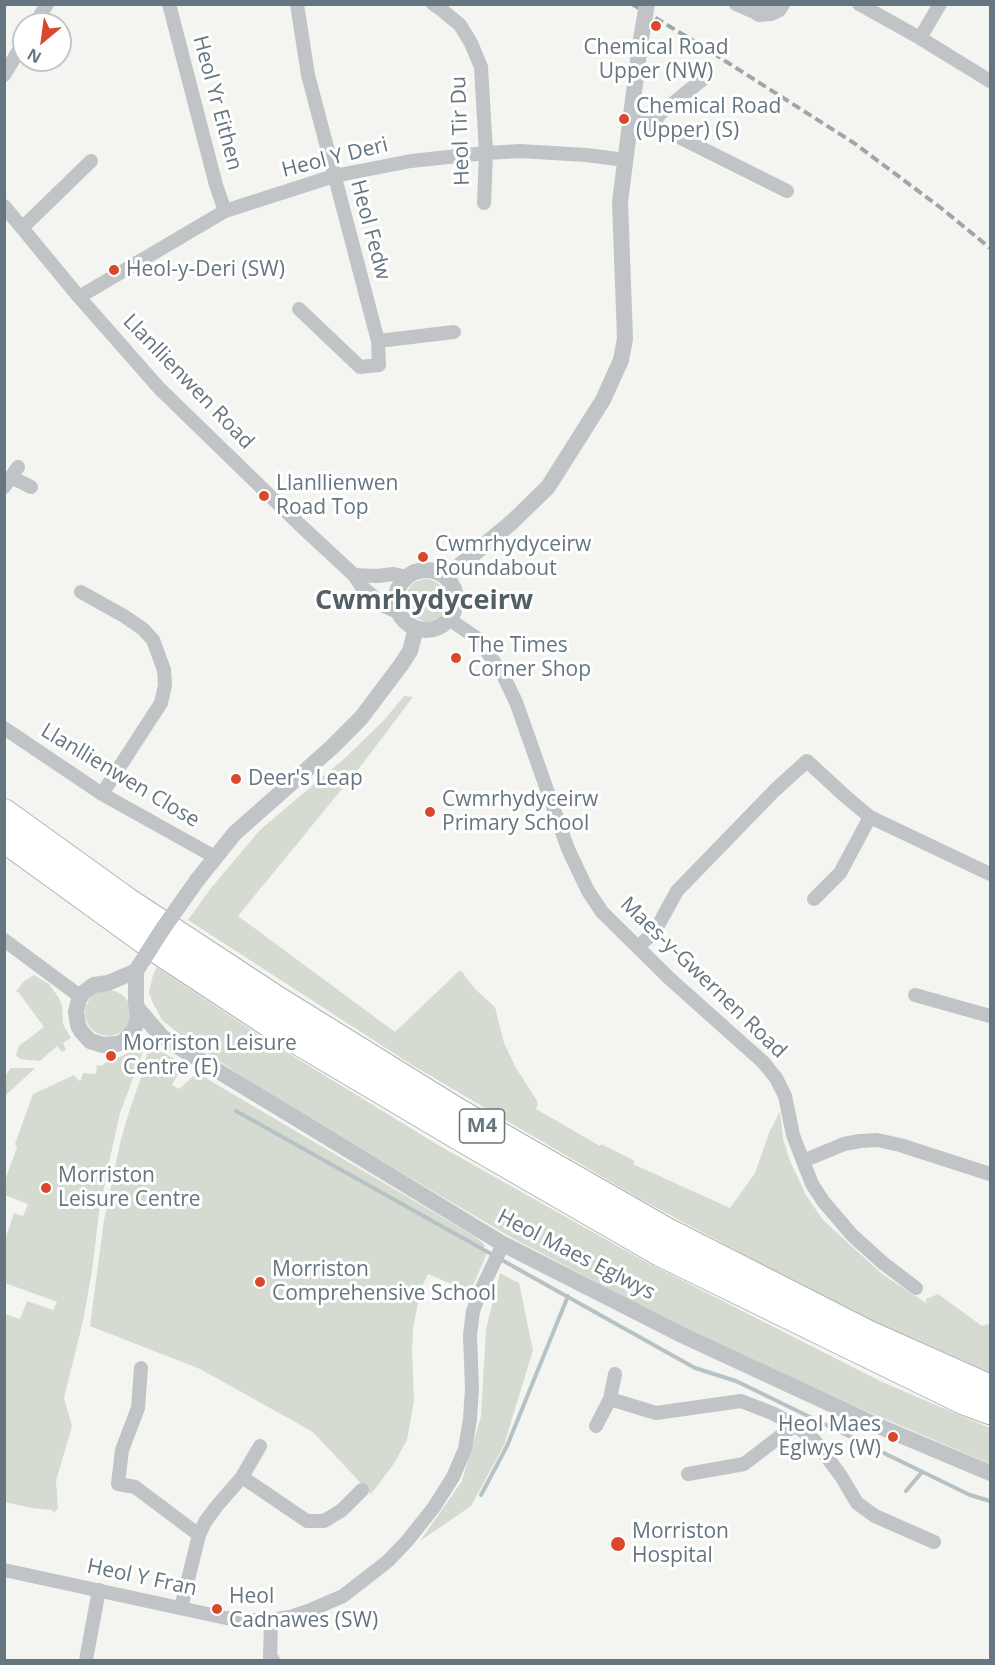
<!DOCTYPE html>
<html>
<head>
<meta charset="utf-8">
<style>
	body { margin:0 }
	#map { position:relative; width:995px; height:1665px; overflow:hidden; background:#f4f4f1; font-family:"Open Sans",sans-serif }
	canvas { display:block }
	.frame { position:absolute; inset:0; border:6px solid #657680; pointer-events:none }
	.north { position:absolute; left:12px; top:12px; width:60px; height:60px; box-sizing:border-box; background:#fff; border:2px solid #c1c8cc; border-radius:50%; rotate:209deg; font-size:16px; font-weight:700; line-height:24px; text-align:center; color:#657680 }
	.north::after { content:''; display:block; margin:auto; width:21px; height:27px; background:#d9472c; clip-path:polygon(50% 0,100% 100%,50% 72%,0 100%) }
</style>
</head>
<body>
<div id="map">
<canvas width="995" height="1665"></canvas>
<div class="frame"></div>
<div class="north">N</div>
</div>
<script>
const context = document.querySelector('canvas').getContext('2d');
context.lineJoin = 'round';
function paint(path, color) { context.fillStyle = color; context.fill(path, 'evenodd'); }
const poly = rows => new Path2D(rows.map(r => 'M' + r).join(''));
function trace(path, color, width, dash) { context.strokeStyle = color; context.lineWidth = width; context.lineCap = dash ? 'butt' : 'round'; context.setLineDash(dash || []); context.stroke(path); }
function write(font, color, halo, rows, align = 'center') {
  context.font = font + ' "Open Sans",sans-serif'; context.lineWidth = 6; context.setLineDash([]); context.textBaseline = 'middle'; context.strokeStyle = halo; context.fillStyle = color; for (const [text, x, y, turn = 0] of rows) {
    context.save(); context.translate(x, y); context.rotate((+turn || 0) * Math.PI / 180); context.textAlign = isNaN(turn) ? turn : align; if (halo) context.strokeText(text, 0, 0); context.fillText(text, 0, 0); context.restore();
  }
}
paint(poly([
	[424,579,429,579,438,583,444,592,446,597,445,609,443,614,439,618,430,622,425,622,416,618,410,610,406,599,406,594,411,585,415,582],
	[404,696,413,697,360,767,238,916,395,1032,459,971,462,972,475,989,495,1007,504,1043,516,1068,536,1099,538,1104,536,1109,600,1146,601,1144,635,1161,633,1164,730,1208,755,1173,769,1133,780,1111,783,1139,790,1161,806,1195,823,1220,882,1274,926,1303,926,1299,938,1294,982,1326,988,1324,990,1325,990,1376,835,1303,640,1199,412,1065,188,920,211,888,260,830,345,758,384,720],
	[157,967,254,1032,438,1145,646,1262,882,1382,990,1428,990,1464,750,1361,613,1291,507,1235,270,1095,179,1034,162,1020,153,1003,149,993,153,975],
	[34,975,49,984,59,998,62,1005,63,1024,71,1038,63,1043,66,1050,62,1052,57,1046,40,1061,20,1059,16,1055,19,1046,44,1027,19,993,16,991,24,981],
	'85 1013a23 23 0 1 1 46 0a23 23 0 1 1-46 0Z',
	[140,1046,144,1046,144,1049,120,1113,110,1158,99,1213,92,1271,83,1321,64,1398,72,1426,56,1481,58,1508,54,1513,52,1510,31,1508,5,1502,5,1314,20,1319,27,1301,53,1310,57,1302,5,1283,5,1240,14,1213,23,1216,28,1204,5,1195,5,1181,17,1147,15,1144,33,1094,74,1075,79,1081,81,1080,83,1073,96,1074,97,1065,102,1066,108,1060,120,1057],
	[150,1047,155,1048,184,1064,172,1085,179,1089,197,1073,474,1236,484,1244,486,1256,470,1292,428,1274,421,1288,413,1329,412,1351,414,1401,407,1440,393,1465,371,1494,313,1432,200,1369,90,1326,104,1220,121,1139,130,1109,143,1071,141,1070],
	[11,1068,35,1068,5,1096,5,1076],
	[500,1273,519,1283,533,1350,504,1445,471,1506,420,1541,462,1481,481,1416,486,1329]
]), '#d6dbd2');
trace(poly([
	[236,1111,493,1255],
	[500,1259,695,1368,736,1381,970,1495,990,1501],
	[906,1491,922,1472],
	[481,1495,507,1446,568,1296]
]), '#b6c3c6', 4);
const motorway = poly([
	[4,812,129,902,278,1000,457,1111,665,1230,867,1333,990,1388],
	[4,839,157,950,277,1029,466,1141,660,1253,963,1401,990,1411]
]);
trace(motorway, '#b1b5b7', 28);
trace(poly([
	[169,4,216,185,225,211],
	[297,4,308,75,378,341,379,365,360,367,299,309],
	[433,4,442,10,460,25,471,43,481,67,486,153,484,203],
	[736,4,759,14],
	[859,4,920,38,990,81],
	[35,24,47,4],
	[920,38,940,4],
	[4,75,24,42],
	[631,116,663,129,787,191],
	[651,124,661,113,708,75],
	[4,206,79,297,159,388,300,525,354,575,362,587,386,607,398,612],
	[22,228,91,161],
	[79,297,225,211,334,176,411,161,486,153,520,151,586,155,625,160],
	[378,341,454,332],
	[11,477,31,487],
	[4,487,18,467],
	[354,575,377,576,394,574,406,577],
	[81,592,124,616,143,629,153,640,164,670,165,685,161,703,102,794],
	[449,619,478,639,502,673,516,702,568,849,588,891,602,912,670,979,763,1062,776,1078,785,1096,793,1135,803,1161,812,1184,823,1201,852,1235,883,1263,916,1288],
	[4,728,102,794,215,857],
	[814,899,840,873,870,817,990,874],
	[4,940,81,997],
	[638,947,653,933,660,922,677,891,775,790,807,761,845,796,870,817],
	[915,995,990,1016],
	[803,1161,844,1144,860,1141,877,1140,900,1145,990,1174],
	[141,1368,138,1408,122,1450,118,1484,135,1487,199,1535],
	[610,1399,656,1413,741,1401,772,1413,795,1425,814,1440,841,1476,857,1503,875,1516,934,1542],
	[596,1426,610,1399,615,1374],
	[688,1474,744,1464,795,1425],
	[242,1477,307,1521,324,1521,342,1510,362,1490],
	[4,1570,226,1618,248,1620,271,1620,290,1617,313,1609,343,1596,388,1561,408,1540,434,1507,453,1477,465,1449,470,1419,472,1388,470,1335,473,1311,482,1288,503,1244],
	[181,1608,199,1535,205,1522,216,1507,242,1477,260,1446],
	[271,1620,270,1660,273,1660],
	[86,1660,99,1590]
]), '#c0c4c7', 14);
trace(poly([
	[759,14,771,13,779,9,782,4],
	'396 600a30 30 0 1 1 60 0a30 30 0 1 1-60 0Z',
	[446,577,512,522,548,487,603,400,621,360,625,339,620,202,640,45],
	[198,879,235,833,331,748,361,718,401,665,410,651,416,628],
	[136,971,136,1002,138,1017,134,1030,124,1041,117,1044,103,1045,90,1041,81,1031,78,1025,76,1012,79,999,83,993,94,985,108,983,136,971],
	[138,1009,162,1037,503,1244,684,1336,876,1425,990,1473]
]), '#c0c4c7', 16);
trace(motorway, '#fff', 26);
trace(poly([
	[632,4,689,38,854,143,941,208,990,248]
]), '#9fa6aa', 4, [9, 4.5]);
trace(poly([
	[640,45,647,4],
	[136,971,162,930,198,879]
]), '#c0c4c7', 16);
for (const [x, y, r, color] of [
	[656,26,6,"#d9472c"],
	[624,119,6,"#d9472c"],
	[114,270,6,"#d9472c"],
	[264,496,6,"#d9472c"],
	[423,557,6,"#d9472c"],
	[456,658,6,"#d9472c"],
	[236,779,6,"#d9472c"],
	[430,812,6,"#d9472c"],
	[111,1056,6,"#d9472c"],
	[46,1188,6,"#d9472c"],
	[260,1282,6,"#d9472c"],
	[893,1437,6,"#d9472c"],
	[618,1544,8,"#d9472c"],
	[217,1609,6,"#d9472c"]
]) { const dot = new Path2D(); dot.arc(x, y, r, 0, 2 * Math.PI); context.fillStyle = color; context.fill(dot); trace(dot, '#fff', 2); }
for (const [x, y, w] of [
	[482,1126,45]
]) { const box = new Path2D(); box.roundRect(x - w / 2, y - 17, w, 34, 4.5); context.fillStyle = '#fff'; context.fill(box); trace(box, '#657680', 1.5); }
write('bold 20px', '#657680', null, [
	["M4",482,1126]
]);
write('21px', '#657680', '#fff', [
	["Chemical Road",656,48,"center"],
	["Upper (NW)",656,72,"center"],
	["Chemical Road",636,107],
	["(Upper) (S)",636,131],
	["Heol-y-Deri (SW)",126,270],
	["Llanllienwen",276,484],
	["Road Top",276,508],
	["Cwmrhydyceirw",435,545],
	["Roundabout",435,569],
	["The Times",468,646],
	["Corner Shop",468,670],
	["Deer's Leap",248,779],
	["Cwmrhydyceirw",442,800],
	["Primary School",442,824],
	["Morriston Leisure",123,1044],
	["Centre (E)",123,1068],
	["Morriston",58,1176],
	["Leisure Centre",58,1200],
	["Morriston",272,1270],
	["Comprehensive School",272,1294],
	["Heol Maes",881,1425,"right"],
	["Eglwys (W)",881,1449,"right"],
	["Morriston",632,1532],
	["Hospital",632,1556],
	["Heol",229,1597],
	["Cadnawes (SW)",229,1621]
], 'left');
write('21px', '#657680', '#fff', [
	["Heol Yr Eithen",217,103,75],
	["Heol Tir Du",461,131,-92],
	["Heol Y Deri",335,158,-14],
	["Heol Fedw",370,230,75],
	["Llanllienwen Road",188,382,46],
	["Llanllienwen Close",120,776,31],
	["Maes-y-Gwernen Road",703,978,44],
	["Heol Maes Eglwys",576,1255,27],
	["Heol Y Fran",142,1578,12]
]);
write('bold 27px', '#525f66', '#fff', [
	["Cwmrhydyceirw",424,601]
]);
</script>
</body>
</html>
